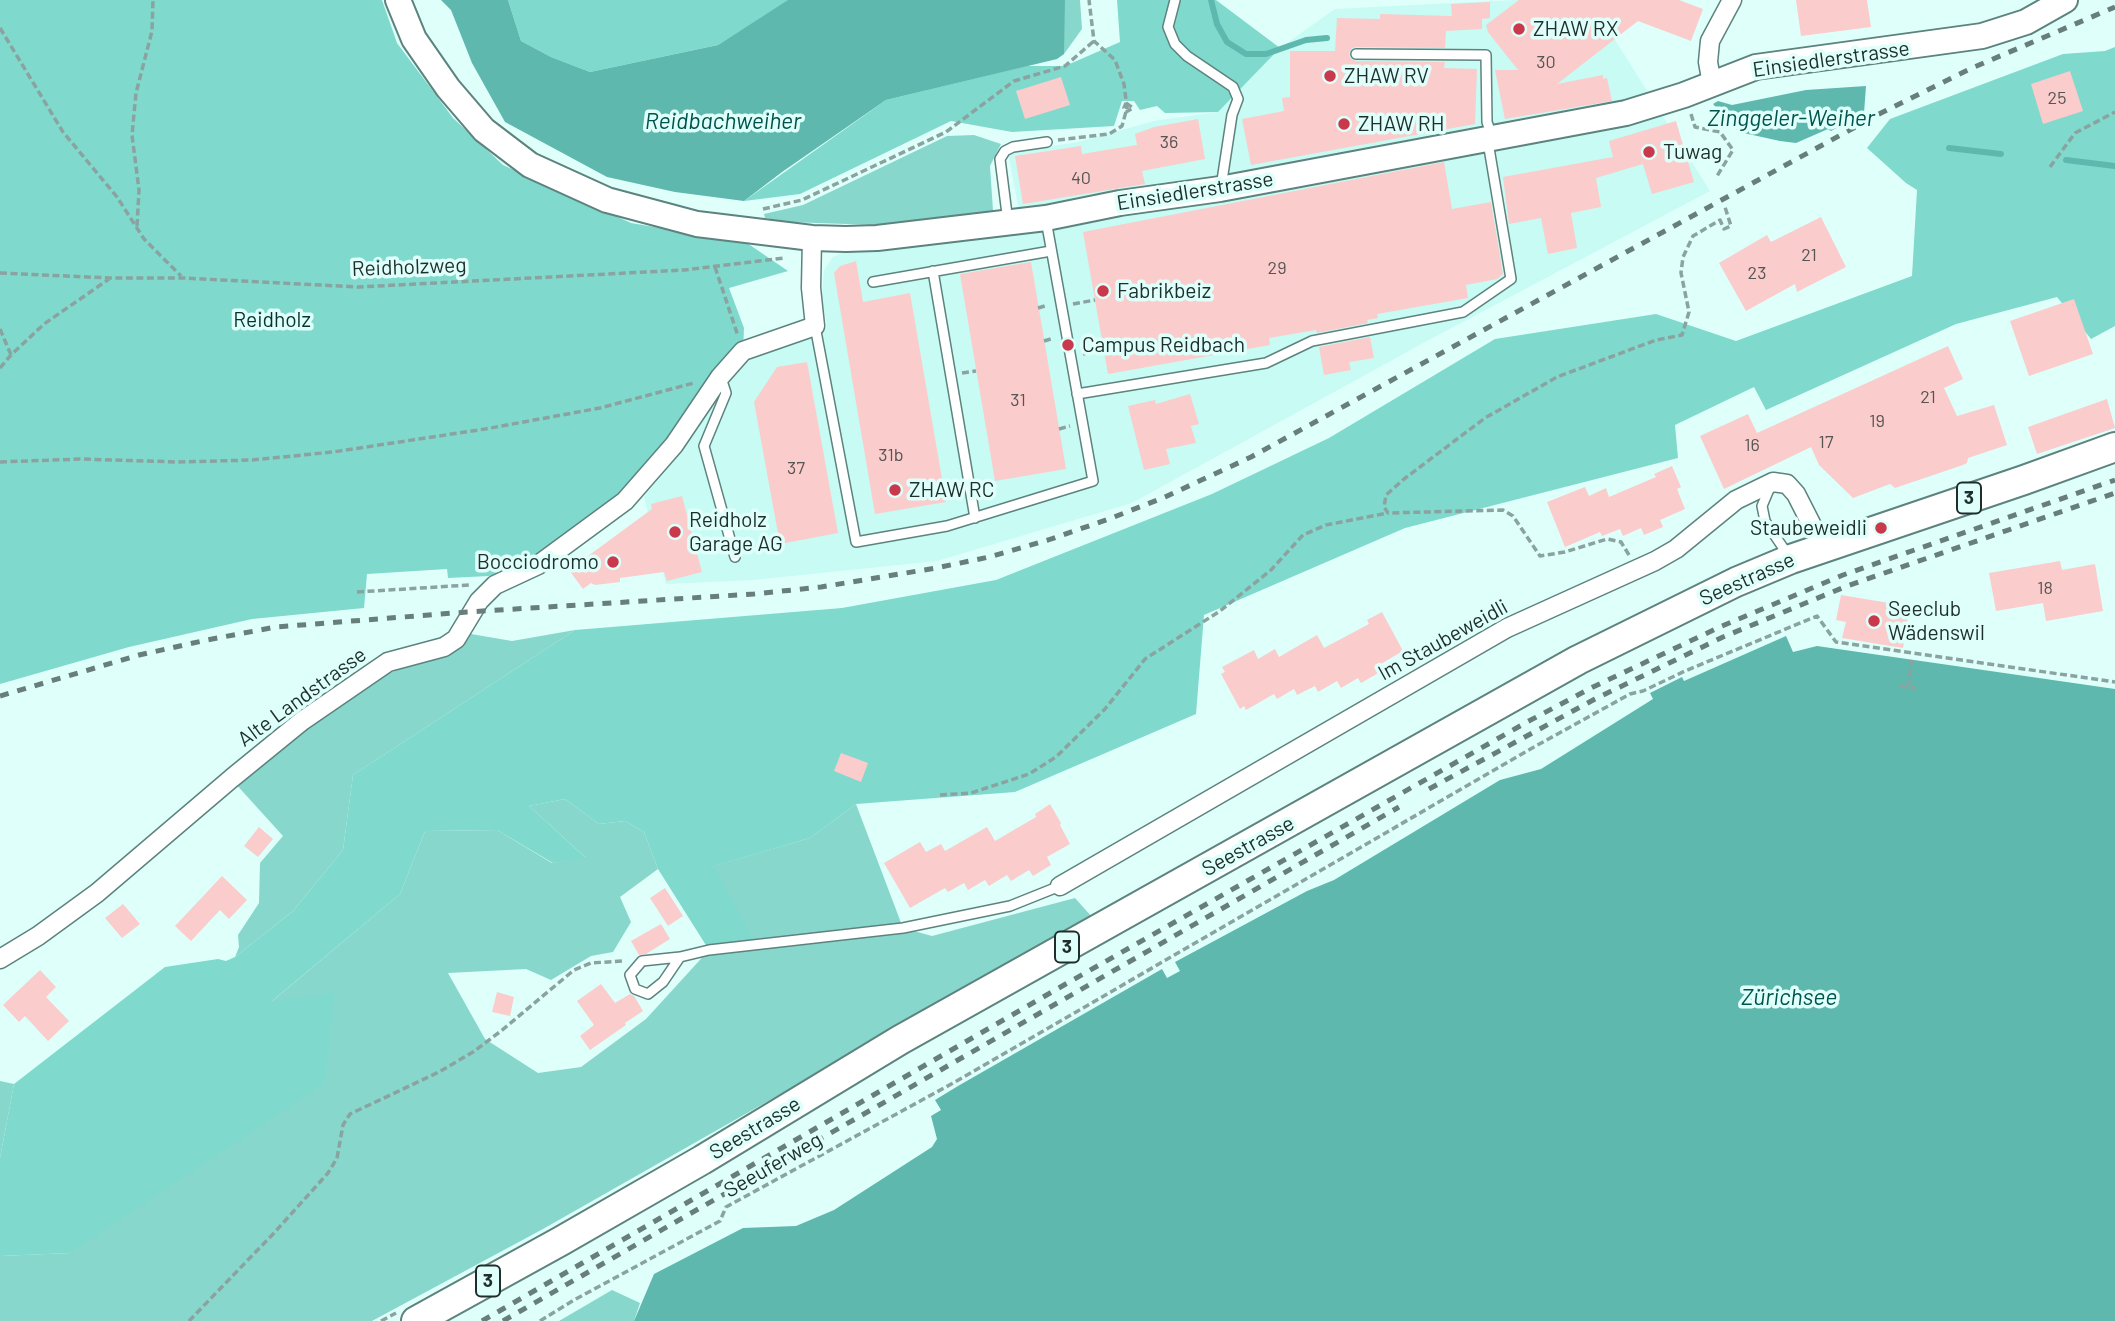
<!DOCTYPE html>
<html>
<head>
<meta charset="utf-8">
<style>
	body { margin:0 }
	canvas { display:block; background:#defffa }
</style>
</head>
<body>
<canvas width="2115" height="1321"></canvas>
<script>
const context = document.querySelector('canvas').getContext('2d');
context.lineJoin = 'round';
function paint(path, color) { context.fillStyle = color; context.fill(path, 'evenodd'); }
const poly = rows => new Path2D(rows.map(r => 'M' + r).join(''));
function trace(path, color, width, dash) { context.strokeStyle = color; context.lineWidth = width; context.lineCap = dash ? 'butt' : 'round'; context.setLineDash(dash || []); context.stroke(path); }
function write(font, color, halo, rows, align = 'center') {
  context.font = font + ' Barlow,sans-serif'; context.lineWidth = 7; context.setLineDash([]); context.textBaseline = 'middle'; context.strokeStyle = halo; context.fillStyle = color; for (const [text, x, y, turn = 0] of rows) {
    context.save(); context.translate(x, y); context.rotate((+turn || 0) * Math.PI / 180); context.textAlign = isNaN(turn) ? turn : align; if (halo) context.strokeText(text, 0, 0); context.fillText(text, 0, 0); context.restore();
  }
}
paint(poly([
	[1516,0,1590,0,1710,191,1427,341,1132,503,937,561,753,580,666,584,644,497,679,455,720,377,743,351,827,327,822,297,824,270,833,257,855,247,1023,231,1008,153,1078,142,1154,121,1218,112,1280,48,1335,9]
]), '#c7fbf4');
paint(poly([
	[1061,0,1080,0,1082,29,1064,54],
	[974,135,1001,144,990,166,993,211,876,225,787,222,765,218,764,214,803,205,947,136],
	[575,630,353,775,343,850,293,911,235,957,239,947,238,935,259,903,260,863,283,836,234,782,321,716,387,674,449,651,471,634,512,641],
	[565,799,599,824,625,821,644,832,658,869,620,897,631,922,613,952,591,956,551,980,526,969,448,973,485,1039,538,1073,581,1067,646,1019,709,950,713,866,810,838,856,804,903,928,932,936,1075,898,1092,917,543,1229,372,1321,0,1321,0,1256,70,1253,271,1002,400,894,425,831,497,830,552,863,585,857,529,806],
	[0,1081,14,1084,0,1158],
	[612,1290,640,1303,634,1321,559,1321]
]), '#88d7cd');
paint(poly([
	[0,0,382,0,397,43,453,118,503,165,631,223,747,243,788,271,729,288,744,328,743,351,625,501,533,562,489,576,448,578,447,569,367,574,364,608,252,619,129,647,0,684],
	[508,0,789,0,718,45,590,72,551,57,521,41],
	[1117,0,1216,0,1280,48,1218,112,1165,113,1157,106,1140,110,1134,101,1122,101,1114,126,1012,132,951,121,800,194,744,201,886,100,1026,66,1065,66,1120,42],
	[2115,47,2115,326,2091,339,2057,297,1956,324,1766,410,1754,387,1675,425,1678,458,1405,528,1204,615,1196,714,1015,792,856,804,810,838,714,866,754,940,709,950,658,869,644,832,625,821,599,824,565,799,529,806,586,858,553,863,497,830,425,831,400,894,272,1001,335,992,325,1083,70,1253,0,1256,0,1158,14,1084,165,967,218,959,226,961,235,957,293,911,343,850,353,775,575,630,842,608,996,580,1212,494,1329,438,1495,339,1656,314,1736,341,1912,276,1917,190,1906,183,1867,148,1890,119,2063,54,2105,51]
]), '#80d9cd');
paint(poly([
	[441,0,508,0,521,41,551,57,590,72,718,45,788,0,1065,0,1064,54,1057,59,886,100,782,172,744,201,675,192,607,177,505,122,472,63,451,10],
	[1866,86,1864,113,1831,131,1828,129,1796,143,1780,141,1739,132,1713,104,1718,101,1732,105,1806,90],
	[1786,636,1793,652,1817,646,2115,689,2115,1321,634,1321,654,1274,743,1228,796,1226,834,1210,932,1147,937,1139,931,1116,941,1110,935,1100,958,1086,1162,969,1167,978,1180,971,1175,962,1307,891,1334,880,1500,780,1541,769,1653,699,1650,693,1682,677,1684,681]
]), '#5fb8ae');
trace(poly([
	[1211,0,1217,24,1227,42,1246,54,1266,54,1306,40,1327,38],
	[1949,148,2001,154],
	[2066,160,2115,166]
]), '#5fb8ae', 6);
paint(poly([
	[1519,0,1679,0,1703,9,1691,41,1638,21,1557,84,1603,75,1603,79,1607,78,1612,101,1505,119,1495,70,1518,70,1488,32,1486,25],
	[1796,0,1867,0,1871,27,1801,36],
	[1490,2,1490,18,1482,19,1482,29,1446,31,1445,48,1356,47,1352,48,1349,53,1350,58,1356,61,1445,62,1444,68,1477,69,1475,124,1251,165,1242,119,1284,111,1282,98,1290,97,1290,51,1335,51,1337,18,1380,19,1380,14,1452,16,1451,4],
	[2070,71,2083,111,2043,124,2031,84],
	[1061,77,1070,105,1025,119,1016,91],
	[1198,119,1205,159,1142,171,1145,184,1023,204,1015,156,1081,146,1082,154,1137,145,1135,134,1154,127],
	[1676,121,1694,182,1652,194,1643,164,1596,178,1601,207,1571,213,1577,248,1548,254,1541,218,1509,224,1503,177,1613,157,1609,141],
	[1444,162,1452,209,1491,202,1503,274,1497,279,1466,285,1468,298,1377,314,1378,318,1367,320,1368,323,1317,333,1316,330,1269,338,1270,345,1108,374,1083,232],
	[1821,217,1846,267,1797,292,1795,284,1746,311,1719,263,1767,235,1771,242],
	[856,261,863,302,910,293,946,502,875,514,834,273,840,266],
	[1031,262,1066,469,995,481,960,274],
	[2074,299,2093,354,2029,376,2010,321],
	[1370,337,1374,358,1349,362,1351,370,1324,375,1319,347],
	[1948,346,1963,379,1944,388,1957,416,1994,405,2007,445,1968,458,1967,463,1963,465,1895,488,1890,484,1853,498,1819,465,1811,447,1724,489,1700,436,1748,414,1757,433],
	[807,362,838,533,780,544,754,402,777,367],
	[1190,394,1199,424,1191,426,1196,443,1166,449,1170,464,1144,470,1128,406,1155,400,1156,404],
	[2107,399,2115,428,2037,454,2028,427],
	[1672,466,1681,487,1677,489,1685,509,1660,520,1663,527,1644,535,1641,528,1623,536,1620,529,1602,536,1600,532,1565,547,1547,502,1585,487,1589,496,1606,488,1609,497,1656,477,1654,474],
	[682,496,702,572,667,581,664,572,620,578,620,582,595,585,591,583,583,589,569,570,652,509,651,504],
	[2060,561,2062,570,2095,564,2103,611,2046,621,2043,603,1996,611,1989,573],
	[1841,595,1907,606,1906,616,1908,617,1903,648,1842,638,1846,622,1836,620],
	[1382,612,1403,651,1379,665,1382,671,1361,683,1358,678,1341,688,1337,681,1318,692,1315,686,1297,695,1294,689,1277,699,1274,694,1246,710,1244,706,1240,709,1221,674,1225,672,1222,667,1254,650,1258,659,1275,649,1279,657,1317,635,1324,648,1369,624,1367,620],
	[841,753,868,763,861,782,834,771],
	[1050,804,1061,823,1060,825,1070,844,1047,857,1051,865,1033,876,1029,870,1011,881,1007,875,989,886,985,880,968,890,964,883,948,892,945,888,910,908,884,863,920,842,926,852,941,844,945,851,987,827,995,841,1036,817,1035,814],
	[259,827,273,839,258,857,244,846],
	[222,876,247,900,229,919,220,910,191,941,175,926],
	[665,888,683,916,668,926,650,898],
	[123,904,140,924,122,938,105,918],
	[661,924,670,939,646,954,639,955,631,941],
	[40,970,56,987,46,997,69,1021,48,1041,25,1016,19,1022,3,1005],
	[601,984,615,1003,630,994,634,996,643,1011,625,1023,626,1025,590,1050,580,1036,594,1025,577,1001],
	[497,992,514,997,510,1016,492,1012]
]), '#fbcccc');
const service = poly([
	[1175,0,1168,27,1175,44,1187,56,1233,87,1238,99,1232,115,1221,187],
	[1356,54,1486,55,1487,122,1492,136],
	[1008,222,1000,159,1005,151,1013,147,1047,142],
	[933,271,975,518],
	[873,282,1051,251],
	[815,326,856,542,947,526,1093,481,1046,220],
	[721,378,726,393,704,446,735,557],
	[1077,394,1266,363,1312,341,1463,312,1511,279,1488,142],
	[1770,487,1762,506,1765,521,1788,555],
	[680,957,663,982,648,994,635,989,630,975,642,961,680,957,709,950,903,928,1010,906,1060,886]
]);
const minor = poly([
	[1712,84,1708,62,1710,41,1732,0],
	[1060,886,1507,628,1655,561,1676,549,1736,500,1773,482,1787,484,1796,494,1823,547],
	[0,959,38,936,97,893,232,778,302,721,388,662,444,647,456,639,479,601,495,585,538,565,625,501,674,445,720,377,743,351,815,326,811,288,812,238]
]);
const secondary = poly([
	[398,0,414,39,448,88,484,130,530,165,607,200,697,224,812,238,846,239,877,238,1046,218,1120,203,1220,189,1626,113,1684,95,1756,67,1982,36,2026,22,2065,0]
]);
const primary = poly([
	[416,1321,561,1241,702,1160,900,1040,1578,660,1736,582,1791,559,2024,480,2115,447]
]);
trace(service, '#5d837e', 12);
trace(minor, '#5d837e', 21);
trace(secondary, '#5d837e', 28);
trace(primary, '#5d837e', 32);
trace(poly([
	[0,28,63,132,117,197,144,239,181,276],
	[1126,103,1133,108,1126,112,1124,108,1126,103],
	[1691,114,1695,127,1720,132,1733,150,1717,176],
	[1058,140,1109,134,1122,126,1127,108,1124,84,1115,60,1094,41,1089,0],
	[2050,167,2075,133,2115,112],
	[763,209,802,200,946,132,1014,81,1065,66,1094,41],
	[137,226,139,190,132,135,136,93,152,31,153,0],
	[715,267,738,336],
	[0,273,110,278,183,278,359,287,684,270,784,258],
	[1073,304,1095,300],
	[1038,308,1048,305],
	[0,329,11,355],
	[1044,341,1054,338],
	[1083,354,1104,349],
	[0,368,11,355,44,324,109,279],
	[962,373,976,371],
	[1059,429,1070,426],
	[0,462,80,459,178,462,252,460,333,452,485,429,600,408,694,383],
	[1629,555,1621,542,1607,539,1565,552,1540,556,1513,516,1503,510,1388,513,1384,507,1386,495,1404,479,1485,418,1557,377,1656,340,1682,335,1689,312,1681,273,1683,257,1693,236,1720,220,1724,229,1731,226,1725,207],
	[357,592,469,585],
	[1900,686,1915,688],
	[1908,686,1912,660],
	[940,795,971,793,1029,774,1056,757,1105,709,1145,659,1220,611,1271,570,1303,535,1326,525,1388,513],
	[189,1321,274,1233,328,1173,337,1158,343,1125,350,1114,439,1072,473,1052,501,1031,574,970,591,963,623,961],
	[381,1321,396,1313],
	[540,1321,574,1300,720,1221,726,1207,955,1082,1534,747,1630,694,1643,691,1685,671,1817,616,1836,642,2115,682]
]), '#8aa3a0', 3.5, [7, 3.5]);
trace(service, '#fff', 9);
trace(minor, '#fff', 18);
trace(secondary, '#fff', 24);
trace(primary, '#fff', 28);
trace(poly([
	[0,696,139,655,207,640,276,627,467,612,754,594,821,587,936,568,989,557,1048,540,1109,519,1165,497,1251,457,1881,113,1972,68,2115,7],
	[1429,789,1595,699,1723,637,1847,586,2115,493],
	[482,1321,1064,985,1527,722,1593,687,1722,626,1843,575,2115,480],
	[503,1321,1399,807]
]), '#687e7b', 5, [9, 9]);
for (const [x, y, r, color] of [
	[1519,29,7,"#c9394b"],
	[1330,76,7,"#c9394b"],
	[1344,124,7,"#c9394b"],
	[1649,152,7,"#c9394b"],
	[1103,291,7,"#c9394b"],
	[1068,345,7,"#c9394b"],
	[895,490,7,"#c9394b"],
	[1881,528,7,"#c9394b"],
	[675,532,7,"#c9394b"],
	[613,562,7,"#c9394b"],
	[1874,621,7,"#c9394b"]
]) { const dot = new Path2D(); dot.arc(x, y, r, 0, 2 * Math.PI); context.fillStyle = color; context.fill(dot); trace(dot, '#defffa', 2.5); }
write('18px', '#555654', null, [
	["30",1546,62],
	["25",2057,98],
	["36",1169,142],
	["40",1081,178],
	["21",1809,255],
	["29",1277,268],
	["23",1757,273],
	["21",1928,397],
	["31",1018,400],
	["19",1877,421],
	["17",1826,442],
	["16",1752,445],
	["31b",891,455],
	["37",796,468],
	["18",2045,588]
]);
for (const [x, y, w] of [
	[1969,498,24],
	[1067,947,24],
	[488,1281,24]
]) { const box = new Path2D(); box.roundRect(x - w / 2, y - 15.5, w, 31, 5); context.fillStyle = '#defffa'; context.fill(box); trace(box, '#1e2e2c', 2); }
write('bold 19px', '#1e2e2c', null, [
	["3",1969,498],
	["3",1067,947],
	["3",488,1281]
]);
write('21px', '#1e2e2c', '#defffa', [
	["ZHAW RX",1533,29],
	["ZHAW RV",1344,76],
	["ZHAW RH",1358,124],
	["Tuwag",1663,152],
	["Fabrikbeiz",1117,291],
	["Campus Reidbach",1082,345],
	["ZHAW RC",909,490],
	["Reidholz",689,520],
	["Garage AG",689,544],
	["Staubeweidli",1867,528,"right"],
	["Bocciodromo",599,562,"right"],
	["Seeclub",1888,609],
	["Wädenswil",1888,633]
], 'left');
write('21px', '#1e2e2c', '#defffa', [
	["Einsiedlerstrasse",1831,59,-8],
	["Einsiedlerstrasse",1195,191,-9],
	["Reidholzweg",409,267,-2],
	["Seestrasse",1747,579,-24],
	["Im Staubeweidli",1443,640,-29],
	["Alte Landstrasse",302,697,-36],
	["Seestrasse",1248,846,-29],
	["Seestrasse",755,1128,-31],
	["Seeuferweg",773,1165,-30]
]);
write('21px', '#06332f', '#defffa', [
	["Reidholz",272,320]
]);
write('italic 23px', '#00534c', '#defffa', [
	["Zinggeler-Weiher",1791,118],
	["Reidbachweiher",723,121],
	["Zürichsee",1789,997]
]);
</script>
</body>
</html>
